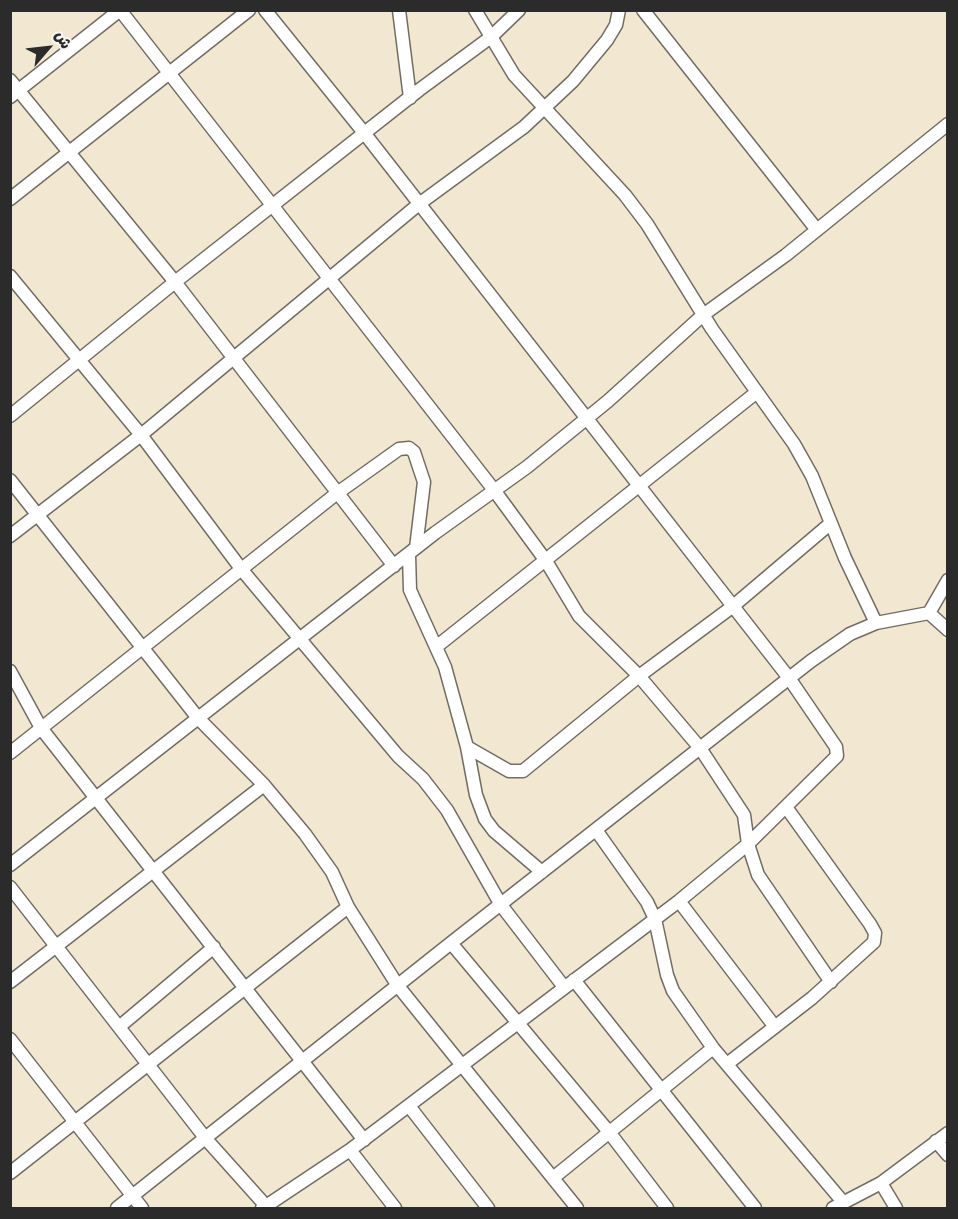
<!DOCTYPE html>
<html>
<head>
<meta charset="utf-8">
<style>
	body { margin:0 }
	#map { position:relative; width:958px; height:1219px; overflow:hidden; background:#f2e8d2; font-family:Mali,"Playpen Sans Arabic",sans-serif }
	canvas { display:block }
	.frame { position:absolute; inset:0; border:12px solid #2b2b2b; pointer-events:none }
	.north { position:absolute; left:18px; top:18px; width:60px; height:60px; -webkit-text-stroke:4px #f6f6f2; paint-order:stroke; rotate:62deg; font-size:16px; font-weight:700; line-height:24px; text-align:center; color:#2b2b2b }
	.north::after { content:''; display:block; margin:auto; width:21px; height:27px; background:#2b2b2b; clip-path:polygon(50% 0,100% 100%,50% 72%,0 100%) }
</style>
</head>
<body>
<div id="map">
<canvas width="958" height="1219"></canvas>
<div class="frame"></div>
<div class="north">ش</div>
</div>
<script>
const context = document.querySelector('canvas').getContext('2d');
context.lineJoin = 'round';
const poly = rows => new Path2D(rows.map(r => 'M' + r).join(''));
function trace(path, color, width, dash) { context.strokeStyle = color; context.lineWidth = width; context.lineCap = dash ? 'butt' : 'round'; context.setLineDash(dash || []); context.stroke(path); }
const minor = poly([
	[120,10,494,490,546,561,579,616,639,676,700,748,744,815,748,844,758,875,831,982],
	[265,10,365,134,789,678,836,747,837,756,748,844,679,901,350,1150],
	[399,10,410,98],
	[475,10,514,75,625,195,647,224,712,329,794,444,812,476,845,558,876,623],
	[643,10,817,230],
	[10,80,175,282,394,566],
	[10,97,120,10],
	[10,199,249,10],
	[10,276,141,435,242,570,398,756,423,779,447,810,501,905,564,987],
	[10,416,175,282,419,90,491,37,519,10],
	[10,480,198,718,264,785,305,834,332,872,348,907,398,986,577,1208],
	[10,536,141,435,419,204,524,127,573,81,607,40,616,25,619,10],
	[409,555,410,590,445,667,467,747,476,795,485,819,494,831,542,872],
	[929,613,948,580],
	[436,647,757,392],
	[10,671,41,728,364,1140],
	[467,747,509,771,523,771,639,676,732,607,831,523],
	[10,753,336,494,399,449,409,448,414,452,424,482,416,548],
	[596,830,647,902,655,919,667,975,673,991,713,1048,843,1202],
	[10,865,435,533,527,467,608,401,703,315,786,255,948,124],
	[10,887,206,1139,266,1206,262,1208],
	[679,901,775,1027],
	[451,943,609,1132,667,1208],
	[574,980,755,1208],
	[10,982,264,785],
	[119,1027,214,947],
	[10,1039,142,1208],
	[727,1064,812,998,874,942,875,933,870,924,786,807],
	[409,1106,488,1208],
	[936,1141,948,1155],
	[10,1173,348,907],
	[553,1178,713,1048],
	[881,1183,896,1208],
	[117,1208,451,943,811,661,850,634,876,623,929,613,948,630],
	[268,1208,266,1206,350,1150,395,1208],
	[833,1208,881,1183,948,1133]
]);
trace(minor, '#716d65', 15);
trace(minor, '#fff', 12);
</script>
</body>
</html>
